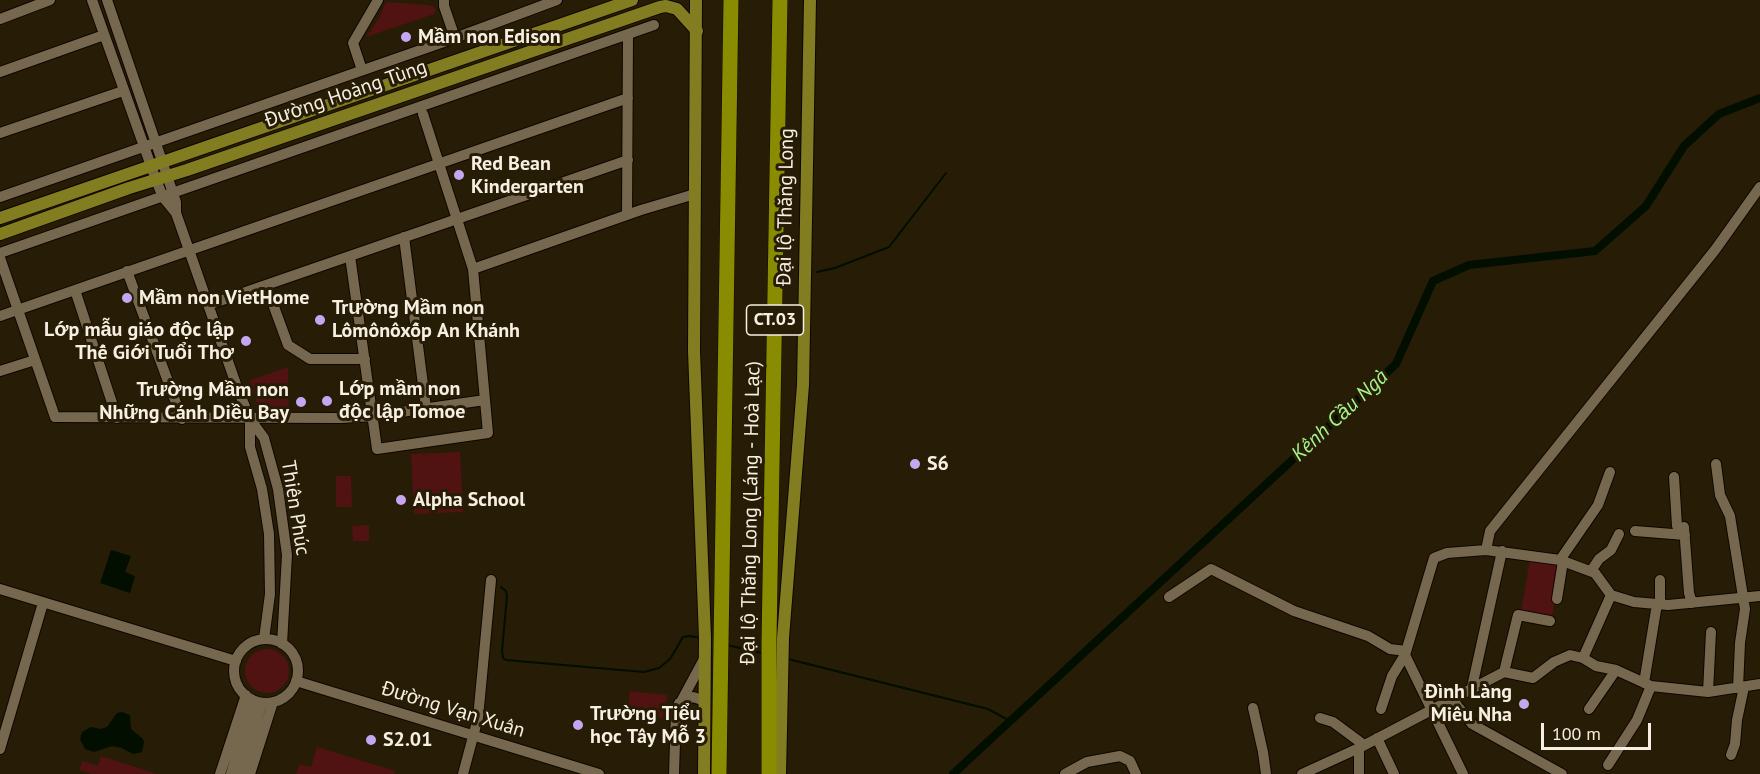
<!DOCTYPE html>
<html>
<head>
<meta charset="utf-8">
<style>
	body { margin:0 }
	#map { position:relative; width:1760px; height:774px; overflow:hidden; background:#271c05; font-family:"PT Sans",sans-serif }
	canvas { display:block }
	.scale { position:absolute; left:1541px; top:723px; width:110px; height:27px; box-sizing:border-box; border:3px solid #f7f0e2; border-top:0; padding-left:8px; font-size:18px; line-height:21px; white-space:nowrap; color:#f7f0e2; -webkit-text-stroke:4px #271c05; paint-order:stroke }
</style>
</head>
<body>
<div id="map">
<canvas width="1760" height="774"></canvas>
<div class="scale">100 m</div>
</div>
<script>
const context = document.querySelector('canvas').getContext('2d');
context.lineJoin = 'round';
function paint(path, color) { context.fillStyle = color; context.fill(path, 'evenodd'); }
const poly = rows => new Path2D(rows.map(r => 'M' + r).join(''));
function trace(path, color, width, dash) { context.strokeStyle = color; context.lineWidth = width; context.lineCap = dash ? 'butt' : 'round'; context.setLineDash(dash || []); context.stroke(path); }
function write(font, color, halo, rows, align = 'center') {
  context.font = font + ' "PT Sans",sans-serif'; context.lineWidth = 6; context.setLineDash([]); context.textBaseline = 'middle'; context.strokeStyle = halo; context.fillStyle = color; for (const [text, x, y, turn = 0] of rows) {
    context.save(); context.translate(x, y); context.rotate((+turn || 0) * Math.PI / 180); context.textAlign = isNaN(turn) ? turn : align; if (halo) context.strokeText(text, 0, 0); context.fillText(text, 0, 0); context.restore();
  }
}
paint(poly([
	[386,2,428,5,434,7,436,10,434,14,366,37,379,18],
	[288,367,289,412,262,411,259,408,249,381],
	[460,452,463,512,414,514,411,454],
	[336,476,351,476,352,507,336,507],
	[369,525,369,541,353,541,352,526],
	[1530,559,1561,565,1552,617,1521,612],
	'245 671a22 22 0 1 1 44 0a22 22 0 1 1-44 0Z',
	[630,691,667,695,664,718,627,715],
	[317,747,395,771,394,774,296,774,299,764,311,767],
	[101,756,157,774,92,774,79,770,82,761,98,766]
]), '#511311');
paint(poly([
	[111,550,131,556,125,572,135,576,130,593,100,583],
	[122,712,130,715,131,729,143,739,144,742,142,752,133,754,122,748,112,746,94,752,85,749,80,739,82,732,91,727,101,729,107,727,117,713]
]), '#010e00');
trace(poly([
	[817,272,835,268,889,247,946,173],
	[501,587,506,591,507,596,502,651,503,658,506,660,644,672,659,668,670,659,683,637,689,636,701,638],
	[727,645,762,653],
	[788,659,988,709,1010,721]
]), '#010e00', 2);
trace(poly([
	[953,774,1396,364,1433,281,1469,265,1595,251,1646,206,1684,146,1719,114,1760,98]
]), '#010e00', 8);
const minor = poly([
	[92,0,156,180,163,197,176,213],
	[107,0,176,202,176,213,237,387,250,419,264,438,278,489,287,555,282,644],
	[444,0,444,6,455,38],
	[0,19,50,0],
	[362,70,353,43,378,0],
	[0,72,104,35],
	[0,133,123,91],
	[0,197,455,38,557,0],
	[627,215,628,35],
	[404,237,426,408],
	[0,253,654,25],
	[350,256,377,449,488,433,473,269,423,114],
	[0,258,55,417,341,418,373,416,485,400],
	[473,269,641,210,695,194],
	[127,271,182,419],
	[266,285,288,345,310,359,365,359],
	[75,290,117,418],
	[208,305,628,160],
	[0,316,628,98],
	[0,371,35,360],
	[250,419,250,447,262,489,269,534,270,594,264,639],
	[1716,464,1720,495,1730,516,1745,609,1740,643,1738,688],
	[1674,477,1677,526,1679,528,1684,528],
	[1684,527,1689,593,1692,603],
	[1635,531,1685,535],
	[1486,550,1490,531,1715,250,1760,187],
	[1560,560,1598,505,1610,472],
	[1591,571,1599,559,1611,550,1619,534],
	[0,589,236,661],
	[1169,597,1211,569,1294,611,1368,636,1390,649,1406,651],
	[1557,599,1563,561],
	[1660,604,1660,580],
	'234 671a32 32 0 1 1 64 0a32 32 0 1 1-64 0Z',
	[1583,658,1611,595],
	[1504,672,1518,615,1550,621],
	[296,681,599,774],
	[1644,683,1657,604],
	[1472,687,1502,551],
	[1708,692,1711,632],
	[1452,699,1472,724,1562,774],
	[679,703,693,697,705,701],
	[1253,708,1263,752,1266,774],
	[1381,709,1392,676,1405,655],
	[1589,709,1616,670],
	[1320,718,1333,722,1364,745],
	[1377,738,1394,774],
	[0,749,43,603],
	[1731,755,1735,744,1737,720,1744,687],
	[1608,765,1637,720,1651,686],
	[220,774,246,695],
	[231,774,253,700],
	[240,774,262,703],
	[250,774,273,702],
	[463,774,478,718,491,580],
	[674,774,676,711,705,657],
	[1065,774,1087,762,1120,756,1130,761,1136,774],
	[1302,774,1359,748,1504,672,1533,678,1554,662,1570,655,1583,658,1596,666,1616,670,1651,686,1708,692,1760,684],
	[1359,774,1359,748],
	[1463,774,1405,655,1434,558,1447,553,1486,550,1560,560,1595,573,1611,595,1634,602,1668,605,1760,596]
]);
const major = poly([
	[696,0,694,351,705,638,704,774],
	[0,218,632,0],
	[0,234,129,188,187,170,660,7,666,6,677,9,697,31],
	[780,774,783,638,803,385,810,0]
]);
const highway = poly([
	[719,774,731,0],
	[769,774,769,641,780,0]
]);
trace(minor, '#100600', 12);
trace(major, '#100600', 14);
trace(highway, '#100600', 16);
trace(minor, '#76684f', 10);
trace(major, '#817d20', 12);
trace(highway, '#898b00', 15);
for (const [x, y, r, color] of [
	[406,37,6,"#c5a7f1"],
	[459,175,6,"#c5a7f1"],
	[127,298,6,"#c5a7f1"],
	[320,320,6,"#c5a7f1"],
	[246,341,6,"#c5a7f1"],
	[327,401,6,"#c5a7f1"],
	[301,402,6,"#c5a7f1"],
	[915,464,6,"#c5a7f1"],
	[401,500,6,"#c5a7f1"],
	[1524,704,6,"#c5a7f1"],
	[578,725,6,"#c5a7f1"],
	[371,740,6,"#c5a7f1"]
]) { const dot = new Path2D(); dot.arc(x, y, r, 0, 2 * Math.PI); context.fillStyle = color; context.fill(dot); trace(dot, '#271c05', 2); }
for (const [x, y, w] of [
	[775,320,57]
]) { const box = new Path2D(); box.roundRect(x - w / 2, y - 15, w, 30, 4.5); context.fillStyle = '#271c05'; context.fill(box); trace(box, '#f7f0e2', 1.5); }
write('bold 18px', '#f7f0e2', null, [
	["CT.03",775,320]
]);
write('bold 20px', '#f7f0e2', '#271c05', [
	["Mầm non Edison",418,37],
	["Red Bean",471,164],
	["Kindergarten",471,187],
	["Mầm non VietHome",139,298],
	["Trường Mầm non",332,308],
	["Lômônôxốp An Khánh",332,331],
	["Lớp mẫu giáo độc lập",234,330,"right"],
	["Thế Giới Tuổi Thơ",234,353,"right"],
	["Lớp mầm non",339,389],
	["độc lập Tomoe",339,412],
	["Trường Mầm non",289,390,"right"],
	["Những Cánh Diều Bay",289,413,"right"],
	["S6",927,464],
	["Alpha School",413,500],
	["Đình Làng",1512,692,"right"],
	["Miêu Nha",1512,715,"right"],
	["Trường Tiểu",590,714],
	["học Tây Mỗ 3",590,737],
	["S2.01",383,740]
], 'left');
write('20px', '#f7f0e2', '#271c05', [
	["Đường Hoàng Tùng",346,94,-19],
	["Đại lộ Thăng Long",786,207,-89],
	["Thiên Phúc",295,508,81],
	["Đại lộ Thăng Long (Láng - Hoà Lạc)",751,513,-89],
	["Đường Vạn Xuân",453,710,17]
]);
write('italic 21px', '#a5f58d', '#271c05', [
	["Kênh Cầu Ngà",1340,416,-43]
]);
</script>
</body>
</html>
